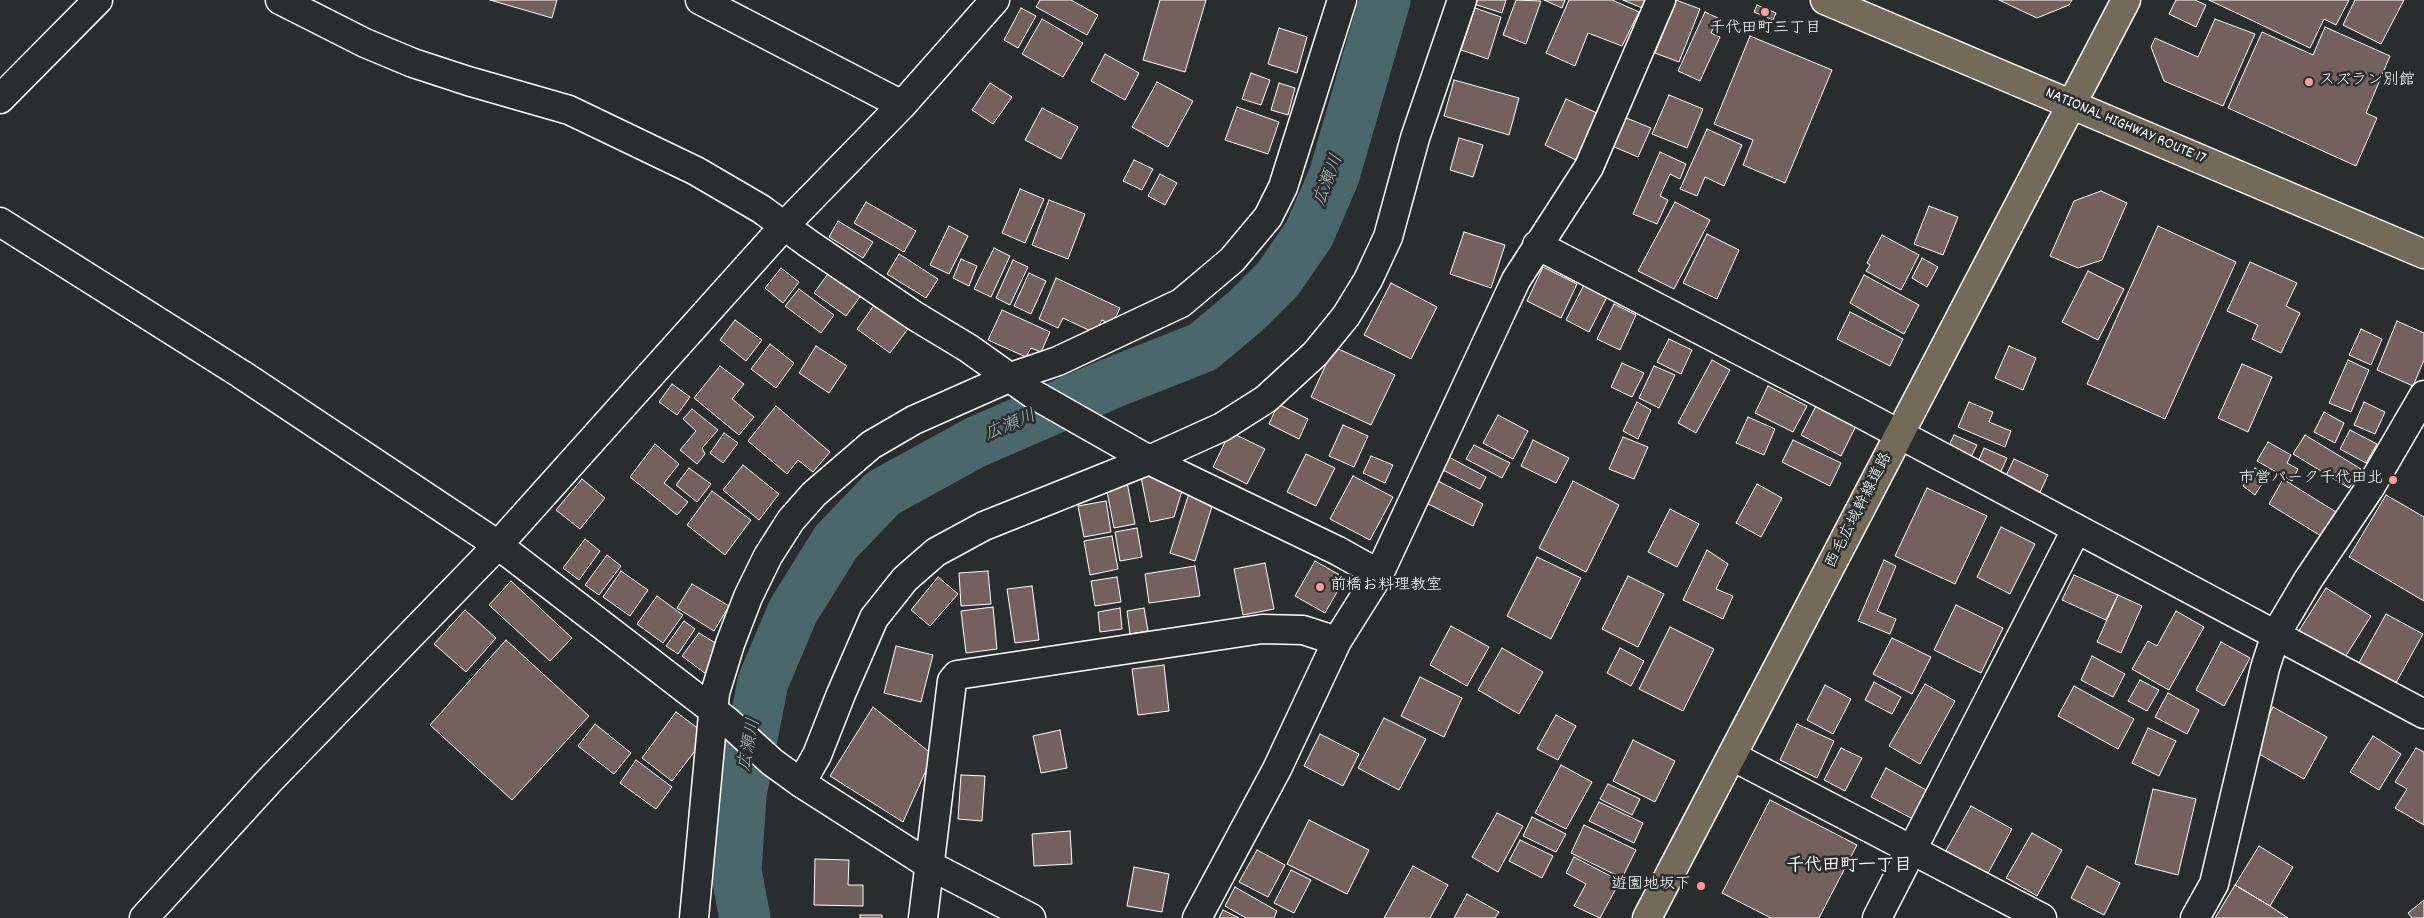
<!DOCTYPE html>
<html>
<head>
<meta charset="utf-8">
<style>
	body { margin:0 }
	canvas { display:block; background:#2a2d2e }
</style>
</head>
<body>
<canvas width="2424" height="918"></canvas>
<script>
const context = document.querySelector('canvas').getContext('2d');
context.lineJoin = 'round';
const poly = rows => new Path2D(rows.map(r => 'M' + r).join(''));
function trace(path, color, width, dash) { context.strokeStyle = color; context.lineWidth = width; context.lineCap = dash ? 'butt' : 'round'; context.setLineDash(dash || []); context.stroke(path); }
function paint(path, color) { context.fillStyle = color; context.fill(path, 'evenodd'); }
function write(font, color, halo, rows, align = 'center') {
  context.font = font + ' Dekko,"Klee One",sans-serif'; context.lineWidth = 5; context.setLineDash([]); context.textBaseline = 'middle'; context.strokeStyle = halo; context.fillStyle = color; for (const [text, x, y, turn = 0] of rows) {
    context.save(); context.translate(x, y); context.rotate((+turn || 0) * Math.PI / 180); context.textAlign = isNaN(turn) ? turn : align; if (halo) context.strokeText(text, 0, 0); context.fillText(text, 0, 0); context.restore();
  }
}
trace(poly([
	[745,918,736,871,741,795,763,682,793,611,836,542,883,493,976,442,1112,383,1203,347,1247,310,1278,279,1309,234,1334,176,1385,0]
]), '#4a686c', 51);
const building = poly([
	[490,0,557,0,552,18,490,0],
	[1040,0,1071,0,1098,15,1087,35,1036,7,1040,0],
	[1160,0,1206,0,1185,72,1143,60,1160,0],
	[1475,0,1506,0,1502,13,1474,4,1475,0],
	[1516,0,1541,1,1526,44,1503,35,1516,0],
	[1544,0,1565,0,1562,8,1544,0],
	[1569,0,1612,0,1639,12,1622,46,1588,33,1575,66,1546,53,1569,0],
	[1623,0,1645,0,1642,8,1623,0],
	[1676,0,1700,9,1679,62,1655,53,1676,0],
	[1999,0,2072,0,2069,5,2037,18,1999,0],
	[2176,0,2195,0,2206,5,2196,27,2169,14,2176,0],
	[2209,0,2349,0,2336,25,2324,19,2310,48,2209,0],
	[2355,0,2404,0,2381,44,2343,25,2355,0],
	[1757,5,1776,13,1773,20,1754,12,1757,5],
	[1021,8,1036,16,1018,48,1004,40,1021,8],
	[1475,8,1501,17,1488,59,1461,50,1475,8],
	[1705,12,1718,18,1711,33,1720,37,1700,81,1678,71,1705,12],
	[1042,19,1083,43,1063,77,1022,54,1042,19],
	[2215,19,2255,34,2223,106,2164,81,2151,47,2155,38,2198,57,2215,19],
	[2325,27,2390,56,2366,113,2377,118,2356,166,2228,108,2262,32,2313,55,2325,27],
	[1279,28,1307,37,1297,73,1268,64,1279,28],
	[1750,36,1832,70,1785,183,1743,165,1753,140,1714,124,1750,36],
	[1105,54,1139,73,1125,100,1091,81,1105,54],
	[1251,73,1270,80,1261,105,1242,99,1251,73],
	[1454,80,1519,98,1509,135,1444,116,1454,80],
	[1157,82,1193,101,1168,147,1132,127,1157,82],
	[990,83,1012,97,993,124,972,110,990,83],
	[1279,83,1295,88,1288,115,1271,110,1279,83],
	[1669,95,1703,109,1687,148,1652,134,1669,95],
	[1566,99,1597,113,1576,160,1545,145,1566,99],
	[1237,107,1279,122,1268,154,1225,140,1237,107],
	[1042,108,1078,127,1061,159,1025,140,1042,108],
	[1624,117,1651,128,1638,157,1612,146,1624,117],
	[1707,129,1742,145,1724,186,1705,177,1697,196,1680,189,1707,129],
	[1459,138,1483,145,1473,177,1450,170,1459,138],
	[1660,152,1686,164,1680,179,1670,174,1660,196,1668,200,1657,224,1633,214,1660,152],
	[1134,160,1153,169,1142,190,1123,181,1134,160],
	[1160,174,1177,183,1165,205,1148,196,1160,174],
	[1020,189,1044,199,1025,243,1002,233,1020,189],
	[2101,191,2127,203,2102,260,2078,268,2050,256,2074,201,2101,191],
	[1049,200,1085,214,1068,259,1032,245,1049,200],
	[866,202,916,231,904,252,854,223,866,202],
	[1675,202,1710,220,1674,289,1638,271,1675,202],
	[1929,206,1958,217,1943,255,1914,244,1929,206],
	[838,221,873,242,863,258,829,237,838,221],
	[949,226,968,236,949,274,930,265,949,226],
	[2158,226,2236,262,2165,419,2087,384,2158,226],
	[1464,232,1505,245,1491,288,1450,274,1464,232],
	[1707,234,1739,250,1717,299,1683,283,1707,234],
	[1882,235,1919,255,1901,290,1866,271,1870,265,1867,263,1882,235],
	[994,248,1010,256,991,297,974,289,994,248],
	[899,254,938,279,926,298,887,274,899,254],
	[1922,258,1938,267,1927,287,1912,278,1922,258],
	[961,259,977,266,969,286,953,278,961,259],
	[1013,260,1028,267,1010,305,996,298,1013,260],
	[2250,262,2297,283,2286,306,2300,313,2281,353,2252,339,2258,325,2227,311,2250,262],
	[1543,267,1577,284,1561,318,1527,301,1543,267],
	[781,268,799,282,783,303,765,288,781,268],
	[830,271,862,294,846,316,814,293,830,271],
	[2088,271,2124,289,2098,340,2062,322,2088,271],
	[1029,273,1046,281,1031,314,1014,306,1029,273],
	[1864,275,1919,305,1904,334,1850,303,1864,275],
	[1056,278,1120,308,1112,325,1102,320,1095,333,1063,318,1058,328,1039,319,1056,278],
	[1391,283,1437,307,1411,359,1364,335,1391,283],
	[1584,285,1607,297,1589,332,1566,320,1584,285],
	[799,289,834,315,821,333,785,306,799,289],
	[880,297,913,322,890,353,857,329,880,297],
	[1614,304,1636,315,1620,350,1597,339,1614,304],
	[1002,310,1050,332,1041,352,1031,348,1026,357,988,340,1002,310],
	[1850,312,1903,339,1890,366,1837,339,1850,312],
	[735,320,762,340,746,361,720,340,735,320],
	[2397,321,2424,333,2424,360,2413,386,2377,370,2397,321],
	[2361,329,2382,339,2371,365,2349,355,2361,329],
	[1669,339,1692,350,1681,374,1657,362,1669,339],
	[770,344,794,363,776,388,751,369,770,344],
	[816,346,847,366,829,393,799,373,816,346],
	[2009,346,2036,358,2023,390,1995,378,2009,346],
	[1334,347,1395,375,1371,425,1311,397,1334,347],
	[1712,360,1730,370,1696,433,1678,423,1712,360],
	[2348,360,2369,370,2351,412,2329,403,2348,360],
	[1622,363,1644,373,1632,397,1611,387,1622,363],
	[2242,364,2272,377,2248,432,2218,418,2242,364],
	[720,366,744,384,732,399,754,417,739,435,694,398,720,366],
	[1654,366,1675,375,1659,408,1639,398,1654,366],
	[672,384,690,397,677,415,659,402,672,384],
	[1768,386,1807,406,1793,432,1755,413,1768,386],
	[1637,402,1651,410,1638,439,1623,431,1637,402],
	[1969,402,1993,412,1989,422,2011,431,2005,447,1958,427,1969,402],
	[2364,402,2385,412,2375,434,2354,425,2364,402],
	[1278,404,1308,419,1299,439,1269,424,1278,404],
	[776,406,830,452,813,472,798,460,787,474,748,441,776,406],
	[1816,406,1856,426,1841,456,1801,435,1816,406],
	[692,409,718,430,702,448,705,454,697,464,680,450,696,431,683,419,692,409],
	[2324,412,2344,423,2335,443,2314,432,2324,412],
	[1498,415,1528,431,1513,459,1483,443,1498,415],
	[1748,417,1775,429,1764,455,1736,443,1748,417],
	[1343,425,1368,436,1354,467,1329,456,1343,425],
	[2350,430,2377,444,2366,463,2340,449,2350,430],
	[1230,432,1265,449,1247,484,1213,467,1230,432],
	[724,433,738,443,723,463,710,453,724,433],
	[1954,435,1977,445,1967,465,1945,454,1954,435],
	[2305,435,2361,469,2349,488,2293,454,2305,435],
	[1623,437,1648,447,1634,479,1609,469,1623,437],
	[1533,440,1569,458,1556,483,1521,466,1533,440],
	[1793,440,1841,463,1830,486,1782,462,1793,440],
	[2268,442,2291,455,2287,463,2298,469,2292,481,2257,461,2268,442],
	[655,444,679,464,664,483,688,502,677,515,630,477,655,444],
	[1474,445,1510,463,1502,478,1466,459,1474,445],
	[1984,448,2007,458,1996,482,1974,471,1984,448],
	[1306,454,1335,468,1316,506,1287,492,1306,454],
	[1371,456,1393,465,1385,483,1363,473,1371,456],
	[1447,456,1486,477,1480,489,1441,469,1447,456],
	[2014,459,2048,475,2035,503,2001,486,2014,459],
	[743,465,779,494,759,520,723,490,743,465],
	[689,468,711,484,697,502,676,485,689,468],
	[2255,468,2267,476,2255,495,2243,486,2255,468],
	[1156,471,1184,484,1174,517,1150,522,1141,477,1156,471],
	[1353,476,1393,497,1370,540,1330,519,1353,476],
	[582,479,605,498,580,529,556,510,582,479],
	[2283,479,2336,512,2321,536,2269,504,2283,479],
	[1436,480,1483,504,1473,526,1424,502,1436,480],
	[1573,481,1619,505,1586,572,1539,548,1573,481],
	[1127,482,1135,524,1114,528,1106,486,1127,482],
	[1757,484,1782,498,1761,537,1736,523,1757,484],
	[1927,488,1987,516,1955,584,1895,556,1927,488],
	[712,491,751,520,725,555,687,525,712,491],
	[1189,493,1214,500,1195,561,1170,553,1189,493],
	[2386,495,2424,517,2424,601,2349,557,2386,495],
	[1106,501,1111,532,1084,537,1078,506,1106,501],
	[1670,509,1699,524,1677,567,1648,552,1670,509],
	[2001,527,2035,544,2010,594,1977,577,2001,527],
	[1137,528,1142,557,1120,561,1115,532,1137,528],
	[1112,536,1118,569,1090,575,1084,541,1112,536],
	[585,539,600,551,579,580,563,568,585,539],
	[1707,550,1728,564,1716,589,1733,596,1723,619,1683,600,1707,550],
	[607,555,621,566,599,595,585,585,607,555],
	[1537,557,1581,578,1551,639,1507,616,1537,557],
	[1884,560,1896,566,1877,611,1896,619,1890,634,1858,621,1884,560],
	[1315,561,1345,578,1325,613,1295,596,1315,561],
	[1265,563,1274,609,1243,615,1234,569,1265,563],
	[1195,566,1200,596,1149,603,1145,574,1195,566],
	[621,571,648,590,630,616,603,597,621,571],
	[988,571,991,604,961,606,959,573,988,571],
	[2074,575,2118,595,2106,620,2062,600,2074,575],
	[1628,576,1664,594,1638,647,1602,629,1628,576],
	[938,577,958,594,930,626,911,610,938,577],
	[1117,577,1121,602,1095,606,1091,581,1117,577],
	[511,581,572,638,550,661,489,605,511,581],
	[692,584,729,606,714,631,677,608,692,584],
	[1032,586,1039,640,1015,643,1007,589,1032,586],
	[2326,588,2371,616,2340,665,2295,637,2326,588],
	[2118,595,2142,606,2121,653,2097,642,2118,595],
	[657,596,683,615,663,643,637,624,657,596],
	[1956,605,2003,628,1981,673,1934,650,1956,605],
	[993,607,997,649,966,653,961,611,993,607],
	[1120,608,1122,629,1100,632,1098,612,1120,608],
	[1144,608,1148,631,1130,634,1127,611,1144,608],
	[465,610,496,638,466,672,434,644,465,610],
	[2176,611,2204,627,2169,690,2132,669,2148,641,2157,646,2176,611],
	[2386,614,2423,634,2392,690,2355,670,2386,614],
	[684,621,695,629,678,654,666,646,684,621],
	[1451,626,1489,647,1467,686,1430,665,1451,626],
	[1670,627,1714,649,1683,711,1639,689,1670,627],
	[699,633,722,647,706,674,682,656,699,633],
	[1892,638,1931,657,1912,694,1873,674,1892,638],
	[506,640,589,716,512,800,430,725,506,640],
	[2221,642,2250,658,2224,706,2196,690,2221,642],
	[896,646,933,655,921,702,884,693,896,646],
	[1502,648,1543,672,1519,714,1478,690,1502,648],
	[1620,648,1644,661,1631,686,1607,673,1620,648],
	[2092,656,2125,674,2113,697,2081,680,2092,656],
	[1164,665,1169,711,1138,715,1132,669,1164,665],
	[1420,677,1462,698,1444,737,1401,716,1420,677],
	[2140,680,2159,690,2147,711,2128,701,2140,680],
	[1874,682,1901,697,1892,714,1865,700,1874,682],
	[1925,684,1955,701,1920,764,1889,746,1925,684],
	[1825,685,1851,699,1833,734,1807,720,1825,685],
	[2074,686,2134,719,2118,749,2058,716,2074,686],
	[2168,693,2199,710,2187,734,2155,717,2168,693],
	[873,707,933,755,903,822,830,776,873,707],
	[2273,707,2327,737,2304,779,2250,749,2273,707],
	[676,712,707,735,672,781,642,758,676,712],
	[1556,715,1576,726,1558,760,1537,749,1556,715],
	[1384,718,1426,739,1399,790,1358,768,1384,718],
	[595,724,631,753,614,774,578,746,595,724],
	[1797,724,1834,741,1817,778,1780,760,1797,724],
	[2148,728,2176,741,2159,776,2132,763,2148,728],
	[1060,730,1067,768,1041,773,1033,736,1060,730],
	[1320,734,1359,754,1343,786,1304,766,1320,734],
	[2373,736,2401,754,2379,790,2350,772,2373,736],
	[1633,740,1675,761,1655,802,1613,781,1633,740],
	[1841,748,1862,758,1845,791,1824,780,1841,748],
	[2416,748,2424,752,2424,825,2395,808,2407,789,2395,782,2416,748],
	[636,760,672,787,656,809,620,783,636,760],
	[1561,765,1592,782,1566,829,1535,813,1561,765],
	[1886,768,1928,791,1913,819,1871,797,1886,768],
	[961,775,985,776,982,821,958,819,961,775],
	[1608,784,1640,799,1632,815,1600,799,1608,784],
	[2153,789,2196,799,2178,875,2135,864,2153,789],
	[1770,800,1857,845,1819,918,1771,918,1722,893,1770,800],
	[1599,802,1643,823,1634,843,1589,821,1599,802],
	[1971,806,2012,829,1986,877,1944,854,1971,806],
	[1497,813,1523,826,1498,872,1472,857,1497,813],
	[1532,817,1566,834,1556,852,1523,836,1532,817],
	[1309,820,1369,850,1347,894,1287,864,1309,820],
	[1584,825,1636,850,1622,878,1571,853,1584,825],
	[1070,831,1072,864,1034,866,1032,834,1070,831],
	[2032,833,2062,850,2037,896,2006,878,2032,833],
	[1520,840,1553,856,1542,878,1509,861,1520,840],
	[2259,846,2293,867,2270,906,2235,885,2259,846],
	[1257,850,1285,865,1268,897,1239,882,1257,850],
	[1574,857,1620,881,1600,918,1574,906,1586,884,1566,873,1574,857],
	[815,859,849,860,848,885,863,885,863,906,814,905,815,859],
	[1413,866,1448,885,1430,918,1384,918,1413,866],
	[2087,866,2120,883,2104,915,2071,898,2087,866],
	[1134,867,1169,874,1162,912,1127,906,1134,867],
	[1291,870,1311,880,1294,913,1274,903,1291,870],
	[2235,885,2270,906,2288,918,2215,918,2235,885],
	[1235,887,1277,911,1274,918,1246,918,1225,906,1235,887],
	[1467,894,1499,912,1495,918,1454,918,1467,894],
	[2424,900,2424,918,2412,918,2408,913,2424,900],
	[1223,910,1239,918,1219,918,1223,910],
	[860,915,882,915,882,918,860,918,860,915]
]);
paint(building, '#74615f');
trace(building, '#fff', 1);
const minor = poly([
	[280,0,365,43,413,63,468,81,569,110,696,171,761,209,809,244,915,316,968,348,1033,394,1149,460,1338,551,1379,574],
	[700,0,902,105],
	[0,99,98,0],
	[0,222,241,374,498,545,727,721,772,762,801,783,931,866,1031,918],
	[1537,245,1856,411,2424,714],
	[1732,756,2042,918],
	[801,783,817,755,841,694,874,618,905,579,936,552,984,526,1149,460,1222,427,1266,399,1315,354,1346,316,1368,280,1388,237,1415,138,1462,0],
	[144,918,269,781,498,545,785,225,902,105,995,0],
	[694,918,715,693,730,644,748,597,768,556,791,520,814,494,871,445,914,420,1011,377,1058,361,1181,303,1232,260,1268,217,1283,187,1342,0],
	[923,918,952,681,957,675,1262,629,1303,630,1337,641],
	[1197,918,1277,769,1337,641,1379,574,1516,280,1589,167,1661,0],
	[1877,918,2076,530],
	[2195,918,2214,884,2265,668,2276,634,2308,580,2371,486,2424,395]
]);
const major = poly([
	[1647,918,2126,0]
]);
const highway = poly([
	[1825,0,2424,254]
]);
trace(minor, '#fff', 31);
trace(major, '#fff', 31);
trace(highway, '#fff', 31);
trace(minor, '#2a2d2e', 28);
trace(major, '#746a5a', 28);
trace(highway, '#746a5a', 28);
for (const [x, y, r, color] of [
	[1765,12,5,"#ff9aa2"],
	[2309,82,5,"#ff9aa2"],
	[2393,480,5,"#ff9aa2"],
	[1320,587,5,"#ff9aa2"],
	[1701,886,5,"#ff9aa2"]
]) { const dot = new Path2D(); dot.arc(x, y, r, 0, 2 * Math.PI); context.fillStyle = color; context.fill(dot); trace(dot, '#2a2d2e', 2); }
write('16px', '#fff', '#2a2d2e', [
	["千代田町三丁目",1765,30,"center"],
	["スズラン別館",2319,82],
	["市営パーク千代田北",2383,480,"right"],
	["前橋お料理教室",1330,587],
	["遊園地坂下",1691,886,"right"]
], 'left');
write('16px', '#fff', '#2a2d2e', [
	["NATIONAL HIGHWAY ROUTE 17",2125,127,23],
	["西毛広域幹線道路",1860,511,-63]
]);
write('italic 18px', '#aebbbd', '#2a2d2e', [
	["広瀬川",1330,181,-69],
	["広瀬川",1011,427,-23],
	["広瀬川",751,745,-79]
]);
write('bold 18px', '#fff', '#2a2d2e', [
	["千代田町一丁目",1849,868]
]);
</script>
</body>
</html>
